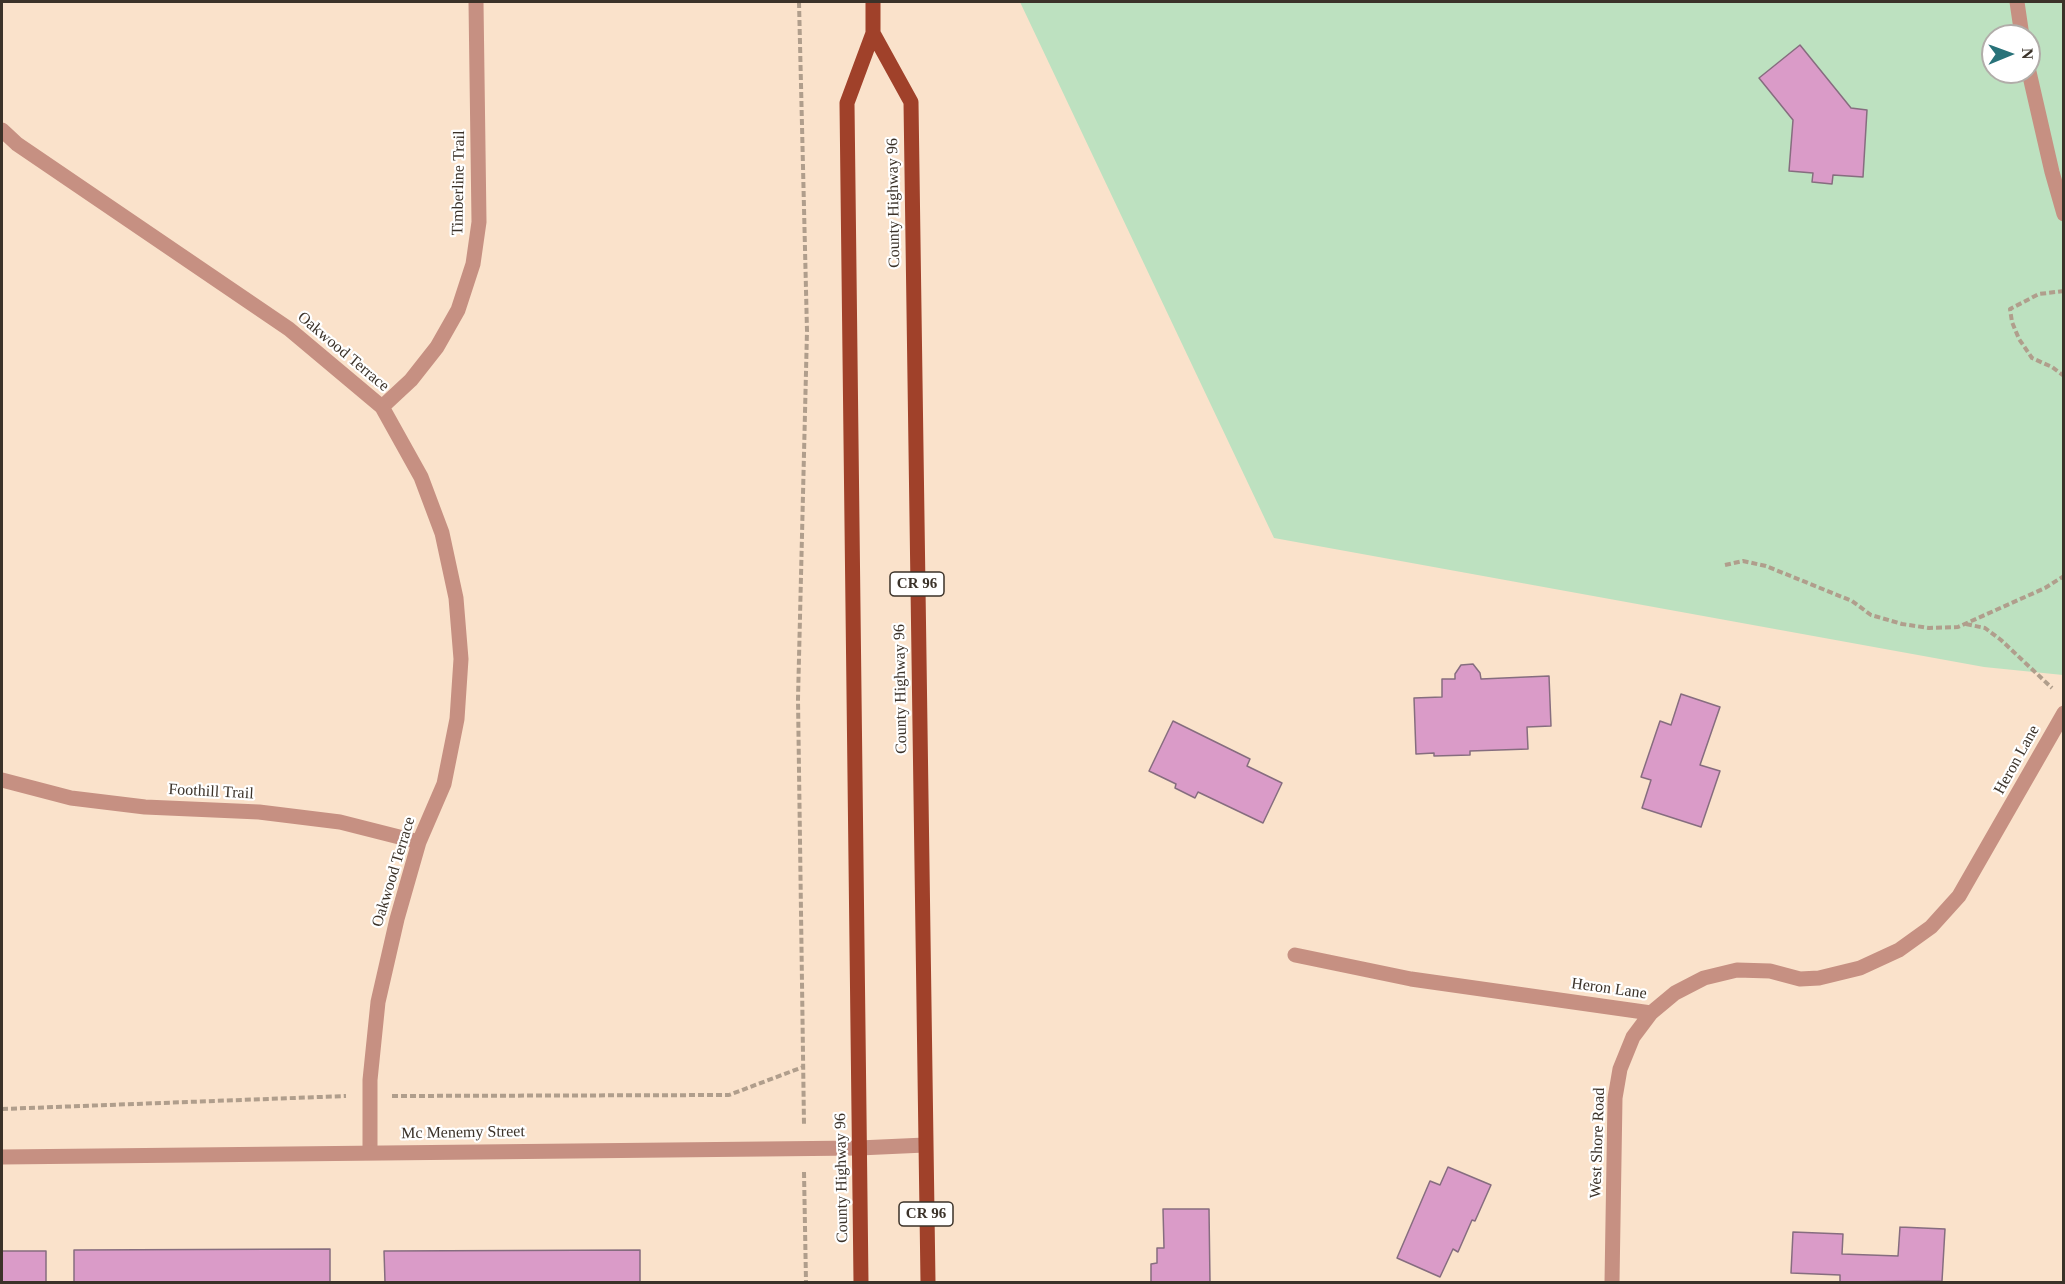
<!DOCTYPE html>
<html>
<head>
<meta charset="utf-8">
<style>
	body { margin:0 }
	#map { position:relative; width:2065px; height:1284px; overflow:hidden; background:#fae2cb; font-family:Georgia,serif }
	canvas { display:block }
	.frame { position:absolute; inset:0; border:3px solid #3b3229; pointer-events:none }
	.north { position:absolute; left:1981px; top:24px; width:60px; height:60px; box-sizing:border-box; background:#fff; border:2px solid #b1ada9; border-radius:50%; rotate:89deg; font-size:16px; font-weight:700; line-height:24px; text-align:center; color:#3b3229 }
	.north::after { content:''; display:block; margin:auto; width:21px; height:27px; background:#287279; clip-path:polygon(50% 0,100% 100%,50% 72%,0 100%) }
</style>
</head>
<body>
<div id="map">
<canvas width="2065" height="1284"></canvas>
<div class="frame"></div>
<div class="north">N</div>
</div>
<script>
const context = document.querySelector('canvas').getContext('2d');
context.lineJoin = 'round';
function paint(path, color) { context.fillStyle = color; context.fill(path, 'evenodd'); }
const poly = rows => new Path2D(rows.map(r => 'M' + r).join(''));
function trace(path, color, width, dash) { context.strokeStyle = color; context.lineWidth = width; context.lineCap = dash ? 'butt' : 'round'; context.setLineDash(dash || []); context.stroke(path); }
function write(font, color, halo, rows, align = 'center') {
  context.font = font + ' Georgia,serif'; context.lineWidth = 4.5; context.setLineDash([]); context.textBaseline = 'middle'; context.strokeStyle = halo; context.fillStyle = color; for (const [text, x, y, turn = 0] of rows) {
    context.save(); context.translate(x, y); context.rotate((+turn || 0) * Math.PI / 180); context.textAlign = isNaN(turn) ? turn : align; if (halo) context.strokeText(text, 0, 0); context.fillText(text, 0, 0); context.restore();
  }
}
paint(poly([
	[1020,2,2063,2,2063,675,1984,667,1274,538],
	[1993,36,2029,36,2029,72,1993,72]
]), '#bde1c0');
const building = poly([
	[1800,45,1851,108,1867,110,1863,177,1833,175,1832,184,1812,182,1813,173,1789,171,1793,120,1759,78,1800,45],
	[1473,664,1480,673,1481,679,1549,676,1551,726,1527,727,1528,749,1470,751,1470,755,1434,756,1434,753,1416,754,1414,698,1442,697,1442,679,1455,679,1455,674,1461,665,1473,664],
	[1681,694,1720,707,1700,765,1720,771,1701,827,1642,808,1651,780,1641,777,1660,721,1671,725,1681,694],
	[1173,721,1250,759,1247,766,1282,783,1263,823,1198,792,1195,798,1175,788,1176,784,1149,771,1173,721],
	[1448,1167,1491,1185,1475,1221,1472,1220,1458,1252,1453,1249,1440,1277,1397,1258,1430,1181,1440,1185,1448,1167],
	[1163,1209,1209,1209,1210,1282,1151,1282,1151,1264,1157,1263,1157,1248,1164,1248,1163,1209],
	[1900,1227,1945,1229,1942,1281,1840,1282,1840,1275,1791,1273,1793,1232,1843,1234,1842,1254,1898,1256,1900,1227],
	[330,1249,330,1282,74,1282,74,1250,330,1249],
	[640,1250,640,1282,385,1282,384,1251,640,1250],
	[2,1251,46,1251,46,1282,2,1282,2,1251]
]);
paint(building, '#da9bc8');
trace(building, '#866d7f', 1.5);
trace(poly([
	[799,2,807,331,798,699,804,1125],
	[2064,291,2039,294,2010,309,2012,322,2019,339,2032,358,2052,367,2064,376],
	[1725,565,1743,561,1766,566,1852,601,1871,615,1902,624,1929,628,1958,627,2045,588,2064,576],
	[1966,624,1985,628,2001,640,2052,688],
	[392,1096,729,1095,803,1067],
	[2,1109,346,1096],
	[804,1172,806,1282]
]), '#b09e8c', 4, [6, 3]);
trace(poly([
	[2017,2,2022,36],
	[2029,72,2052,172,2064,214],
	[2,130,17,144,289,329,382,407,421,477,442,533,456,598,461,659,457,719,444,784,419,842,397,919,378,1002,370,1080,370,1152],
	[382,407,411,380,437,347,458,310,473,264,479,222,476,2],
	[2,780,71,798,145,807,259,812,340,822,419,842],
	[1295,955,1411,979,1651,1013],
	[1612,1282,1615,1098,1620,1069,1633,1037,1651,1013,1675,993,1704,978,1737,970,1770,971,1800,979,1819,978,1860,968,1899,950,1931,927,1959,896,2064,713]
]), '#c69082', 15);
trace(poly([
	[2,1157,859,1148,925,1145]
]), '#c69082', 15);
trace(poly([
	[873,33,911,102,928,1282],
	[861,1282,847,103,873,33,873,2]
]), '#a0412a', 15);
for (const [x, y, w] of [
	[917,584,54],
	[926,1214,54]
]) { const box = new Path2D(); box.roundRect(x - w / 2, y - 12, w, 24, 4.5); context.fillStyle = '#fff'; context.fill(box); trace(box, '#3b3229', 1.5); }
write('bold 15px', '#3b3229', null, [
	["CR 96",917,584],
	["CR 96",926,1214]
]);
write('16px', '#3b3229', '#fff', [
	["Timberline Trail",459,183,-89],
	["County Highway 96",894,203,-91],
	["Oakwood Terrace",343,352,40],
	["County Highway 96",901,689,-91],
	["Heron Lane",2017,760,-61],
	["Foothill Trail",211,792,3],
	["Oakwood Terrace",394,872,-73],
	["Heron Lane",1609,989,8],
	["Mc Menemy Street",463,1133,-1],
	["West Shore Road",1598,1143,-88],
	["County Highway 96",842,1178,-91]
]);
</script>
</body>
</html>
